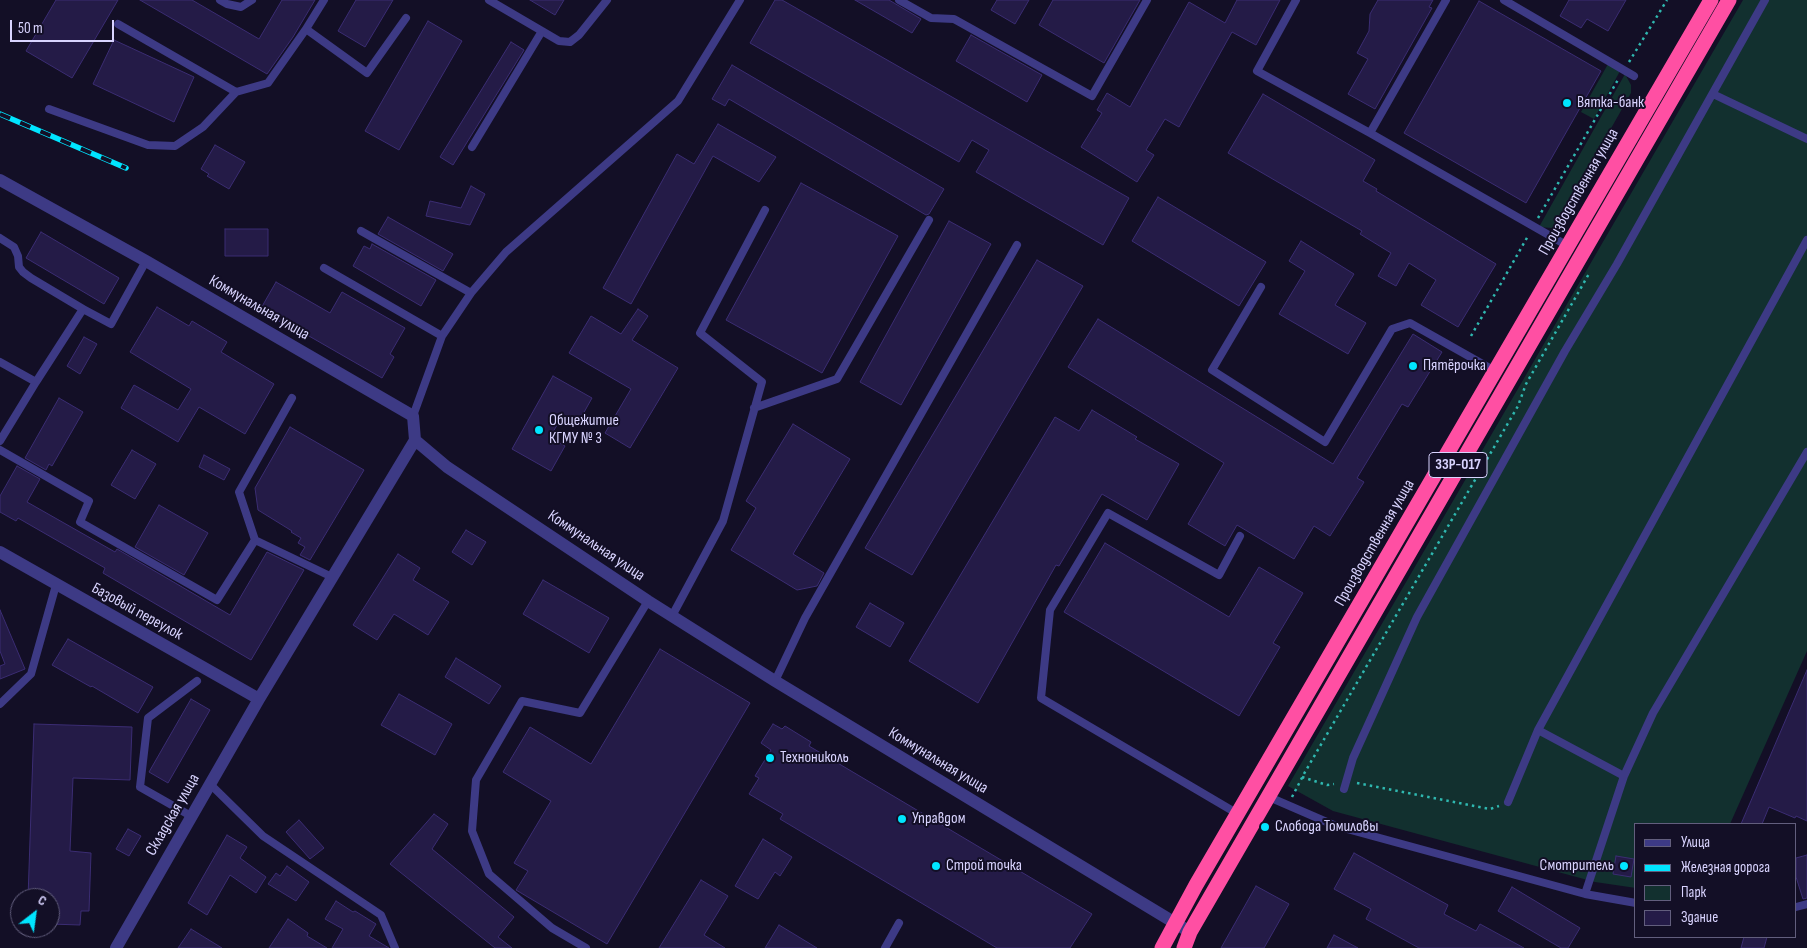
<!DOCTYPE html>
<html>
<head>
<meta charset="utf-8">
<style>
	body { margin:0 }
	#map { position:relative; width:1807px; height:948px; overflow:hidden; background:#130f26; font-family:"Sofia Sans Condensed",sans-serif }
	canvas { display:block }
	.legend { position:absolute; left:1634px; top:823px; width:162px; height:115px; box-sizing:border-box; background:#130f26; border:1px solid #625e7d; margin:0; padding:6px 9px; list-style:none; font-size:15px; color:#d9d4ff }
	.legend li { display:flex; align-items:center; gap:10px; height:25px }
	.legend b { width:25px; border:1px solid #625e7d }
	.north { position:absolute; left:10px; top:888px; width:50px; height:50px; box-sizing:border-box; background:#130f26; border:1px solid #625e7d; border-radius:50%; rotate:30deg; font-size:14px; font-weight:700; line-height:20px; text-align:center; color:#d9d4ff }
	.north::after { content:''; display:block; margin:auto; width:18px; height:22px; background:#00e5ff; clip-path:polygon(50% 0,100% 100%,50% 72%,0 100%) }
	.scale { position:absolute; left:10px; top:20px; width:104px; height:22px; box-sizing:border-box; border:2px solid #d9d4ff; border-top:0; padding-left:6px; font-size:15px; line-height:18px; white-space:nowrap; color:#d9d4ff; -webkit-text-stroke:4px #130f26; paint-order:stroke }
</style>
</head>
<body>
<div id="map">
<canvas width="1807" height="948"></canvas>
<ul class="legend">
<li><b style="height:6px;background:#3d3a85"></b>Улица</li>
<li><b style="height:6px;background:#00e5ff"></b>Железная дорога</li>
<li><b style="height:14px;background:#12302f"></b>Парк</li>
<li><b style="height:14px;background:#241b47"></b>Здание</li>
</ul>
<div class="north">С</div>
<div class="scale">50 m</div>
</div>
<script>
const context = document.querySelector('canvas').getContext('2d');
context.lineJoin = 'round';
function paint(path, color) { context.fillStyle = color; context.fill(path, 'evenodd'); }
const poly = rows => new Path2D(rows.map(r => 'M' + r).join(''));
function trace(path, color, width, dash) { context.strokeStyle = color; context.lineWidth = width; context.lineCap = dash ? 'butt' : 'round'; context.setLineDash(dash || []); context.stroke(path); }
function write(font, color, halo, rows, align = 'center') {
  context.font = font + ' "Sofia Sans Condensed",sans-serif'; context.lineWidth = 4; context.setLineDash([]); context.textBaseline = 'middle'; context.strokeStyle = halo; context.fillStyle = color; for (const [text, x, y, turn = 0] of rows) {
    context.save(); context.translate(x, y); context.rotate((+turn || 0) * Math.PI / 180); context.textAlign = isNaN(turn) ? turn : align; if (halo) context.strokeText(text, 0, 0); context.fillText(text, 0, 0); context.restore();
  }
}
paint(poly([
	[1743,0,1807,0,1807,651,1730,824,1636,824,1636,888,1595,882,1333,811,1288,786],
	[1608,64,1620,71,1594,119,1581,112],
	[1625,74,1631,85,1631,93,1557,224,1552,228,1539,227]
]), '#12302f');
const building = poly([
	[56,0,118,0,72,78,26,51,56,0],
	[140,0,192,0,259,39,282,0,315,0,293,37,267,74,140,0],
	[356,0,393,0,365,47,338,31,356,0],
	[530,0,564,0,555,15,530,0],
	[775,0,782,0,1129,198,1103,245,976,172,989,150,972,140,959,162,750,43,775,0],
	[855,0,889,0,921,19,912,33,855,0],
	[997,0,1029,0,1015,24,991,10,997,0],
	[1053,0,1140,0,1104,63,1039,25,1053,0],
	[1237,0,1280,0,1256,45,1232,32,1179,127,1165,119,1146,150,1154,155,1137,182,1081,147,1102,113,1097,110,1107,93,1130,107,1189,2,1225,23,1237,0],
	[1378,0,1433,0,1429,7,1432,8,1375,109,1348,94,1368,59,1357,53,1369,31,1370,14,1378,0],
	[1569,0,1626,0,1608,31,1587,19,1581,28,1560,16,1569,0],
	[1479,1,1601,71,1526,203,1404,133,1479,1],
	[428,21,462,41,399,150,365,131,428,21],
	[971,35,1042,75,1027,102,956,61,971,35],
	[114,40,194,77,174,122,93,84,114,40],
	[511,42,524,50,453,165,440,157,511,42],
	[732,65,944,189,929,214,926,215,729,99,725,106,712,99,732,65],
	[1263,94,1375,160,1363,181,1377,189,1376,191,1496,264,1458,327,1421,305,1436,280,1409,263,1396,286,1378,276,1391,253,1360,234,1362,231,1228,153,1263,94],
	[718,124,776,157,759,182,713,156,631,304,603,288,677,154,694,164,718,124],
	[215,145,245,162,229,189,207,176,209,174,201,169,215,145],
	[801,183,898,236,822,373,726,320,801,183],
	[471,186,485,194,470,225,426,216,430,201,461,208,471,186],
	[1158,197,1266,262,1239,306,1132,241,1158,197],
	[388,217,453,254,443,271,378,234,388,217],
	[949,221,991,244,901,405,860,382,949,221],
	[225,229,268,229,268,256,225,256,225,229],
	[41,232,119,278,104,304,26,258,41,232],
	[1301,241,1354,274,1335,305,1366,323,1348,354,1279,314,1305,271,1289,261,1301,241],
	[372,244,436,280,421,306,353,266,364,246,370,249,372,244],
	[1037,260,1083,286,912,575,865,548,1037,260],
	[276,282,330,313,342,292,405,328,390,354,394,357,382,378,302,332,301,334,260,310,276,282],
	[157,307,189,326,192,321,227,342,221,352,274,384,245,434,199,407,178,442,121,408,134,385,178,410,191,389,130,352,157,307],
	[638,309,648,316,632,340,678,368,630,448,605,433,631,389,569,353,591,316,621,334,638,309],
	[1098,319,1333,464,1413,334,1442,352,1408,407,1402,404,1357,478,1364,482,1330,536,1314,526,1294,559,1237,525,1225,546,1188,524,1224,463,1068,367,1098,319],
	[84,337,97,344,80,374,67,366,84,337],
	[553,376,592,398,578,423,563,415,550,437,565,446,551,471,512,449,553,376],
	[59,398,83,412,52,466,49,464,46,470,25,458,59,398],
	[1092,410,1137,437,1135,439,1179,464,1147,520,1102,494,1059,566,1056,565,978,703,909,661,1055,417,1079,431,1092,410],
	[793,424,850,459,793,554,824,573,817,586,797,590,731,550,756,508,746,501,793,424],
	[290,427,364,470,310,560,300,555,305,547,298,543,301,538,291,532,292,531,258,510,255,488,290,427],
	[132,450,156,464,135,499,111,485,132,450],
	[204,455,230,469,224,480,199,467,204,455],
	[17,466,40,479,27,502,115,552,117,549,230,615,267,552,304,570,251,660,103,573,105,568,18,518,16,521,0,512,0,496,17,466],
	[159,505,208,533,184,575,135,547,159,505],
	[466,530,486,542,472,565,452,552,466,530],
	[1105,543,1229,617,1259,567,1303,593,1273,643,1280,647,1239,716,1064,612,1105,543],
	[398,554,420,568,413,580,449,602,428,635,394,614,377,640,353,625,398,554],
	[543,580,609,618,589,653,523,614,543,580],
	[870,603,904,623,890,647,856,627,870,603],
	[0,610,25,669,0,679,0,666,5,664,0,651,0,610],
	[68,639,153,687,138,713,92,686,91,687,52,665,68,639],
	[660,649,750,703,607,944,516,890,528,871,514,863,551,801,503,772,530,727,591,764,660,649],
	[456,658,501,686,489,704,445,677,456,658],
	[1807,670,1807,821,1796,816,1795,818,1769,807,1762,824,1741,824,1807,670],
	[399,694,452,724,435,755,381,725,399,694],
	[191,699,210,710,168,783,149,772,191,699],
	[34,724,132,727,130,780,73,778,70,851,91,853,89,911,81,911,80,925,50,924,50,898,28,898,34,724],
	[773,724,782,729,785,726,811,742,809,746,1092,914,1070,948,997,948,780,819,783,814,749,794,759,778,755,776,771,750,761,743,773,724],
	[434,814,448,824,432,849,514,917,498,937,512,948,495,948,390,864,434,814],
	[299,820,324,848,310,859,286,832,299,820],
	[128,829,141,836,129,856,116,849,128,829],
	[227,835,247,847,240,858,266,877,256,893,230,875,207,915,188,903,227,835],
	[763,839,792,857,780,876,775,872,758,899,735,886,763,839],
	[1354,853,1448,905,1444,914,1476,931,1480,924,1524,948,1419,948,1366,919,1371,909,1334,889,1354,853],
	[1807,855,1807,898,1803,899,1796,877,1796,858,1807,855],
	[1616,856,1634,859,1631,877,1613,874,1616,856],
	[287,866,309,882,296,901,268,884,276,873,280,876,287,866],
	[701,880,728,896,704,935,725,948,659,948,701,880],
	[1256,886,1289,904,1264,948,1221,948,1256,886],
	[1512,887,1580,928,1568,948,1561,948,1498,911,1512,887],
	[336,901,353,912,355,911,376,924,369,936,389,948,332,948,343,929,325,919,336,901],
	[288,919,308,933,307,936,327,948,269,948,288,919],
	[779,925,817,948,765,948,779,925],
	[191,929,222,948,178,948,191,929],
	[1334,935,1358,948,1327,948,1334,935],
	[1744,937,1767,937,1764,948,1741,948,1744,937]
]);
paint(building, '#241b47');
trace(building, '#3b2d73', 1);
trace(poly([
	[1629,62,1667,0],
	[1538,218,1619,78],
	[1471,336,1528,236],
	[1302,777,1327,785,1334,784],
	[1357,783,1490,809,1499,806],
	[1292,797,1305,772,1518,406,1526,384,1590,272]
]), '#2fb8b0', 2.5, [2.5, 4]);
trace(poly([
	[220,0,227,4,241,7,252,0],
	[324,0,306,29,367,73,406,18],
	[489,0,559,41,570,42,579,35,607,0],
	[899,0,931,18,954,19,1092,96,1147,0],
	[1296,0,1257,71,1370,133,1568,246],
	[1504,0,1634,76],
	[118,24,236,92,268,83,306,29],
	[1713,94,1807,139],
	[49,109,148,145,175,146,203,127,236,92],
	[1370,133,1446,0],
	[472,147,542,31],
	[361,231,471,293],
	[0,238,14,247,18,256,19,267,23,272,31,278,83,309],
	[324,268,442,336],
	[1261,287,1212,370,1325,442,1392,329,1410,323,1495,371],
	[0,362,36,382,83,309,111,324,146,261],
	[754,408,837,379,929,220],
	[413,416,442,336,471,293,506,252,678,101,740,0],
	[0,441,36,382],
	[0,450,89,501,80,522,217,600,255,540,332,577],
	[255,540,239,492,292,398],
	[672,616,723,521,762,382,700,333,765,210],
	[775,681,805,618,1017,245],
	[0,704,31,674,56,585],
	[1538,730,1624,776,1585,894],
	[1624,776,1653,713,1807,452],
	[210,784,263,836,381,915,395,948],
	[1344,789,1353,758,1417,617,1565,351,1617,264,1765,0],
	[1269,797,1336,826,1585,894,1636,903],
	[1508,802,1538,730,1807,240],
	[1238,814,1041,698,1050,610,1108,513,1219,575,1240,536],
	[191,816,140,787,148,718,197,681],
	[1796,907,1807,904],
	[586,948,552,928,489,874,472,831,476,780,522,701,580,713,648,601],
	[885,948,899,923]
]), '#3d3a85', 8);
trace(poly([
	[0,180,146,261,413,416,415,440,447,467,648,601,775,681,1190,932],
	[0,552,259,699],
	[116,948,259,699,415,440]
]), '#3d3a85', 12);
trace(poly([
	[1162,948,1196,885,1711,0],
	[1184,948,1190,932,1729,0]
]), '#ff4fa3', 15);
const rail = poly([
	[0,114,126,168]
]);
trace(rail, '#00e5ff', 5.5);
trace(rail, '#130f26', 4, [11]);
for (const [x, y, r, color] of [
	[1567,103,5,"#00e5ff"],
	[1413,366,5,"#00e5ff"],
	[539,430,5,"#00e5ff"],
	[770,758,5,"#00e5ff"],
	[902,819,5,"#00e5ff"],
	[1265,827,5,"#00e5ff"],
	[936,866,5,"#00e5ff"],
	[1624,866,5,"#00e5ff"]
]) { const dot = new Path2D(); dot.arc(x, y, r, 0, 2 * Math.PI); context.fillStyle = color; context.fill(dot); trace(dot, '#130f26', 2); }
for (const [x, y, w] of [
	[1458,465,58]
]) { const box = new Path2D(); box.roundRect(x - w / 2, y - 12.5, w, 25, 4); context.fillStyle = '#130f26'; context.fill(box); trace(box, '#d9d4ff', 1); }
write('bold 15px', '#d9d4ff', null, [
	["33Р-017",1458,465]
]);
write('16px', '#d9d4ff', '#130f26', [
	["Вятка-банк",1577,103],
	["Пятёрочка",1423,366],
	["Общежитие",549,421],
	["КГМУ № 3",549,439],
	["Технониколь",780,758],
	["Управдом",912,819],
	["Слобода Томиловы",1275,827],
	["Строй точка",946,866],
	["Смотритель",1614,866,"right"]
], 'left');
write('16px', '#d9d4ff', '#130f26', [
	["Производственная улица",1579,192,-60],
	["Коммунальная улица",259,308,30],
	["Производственная улица",1375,543,-60],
	["Коммунальная улица",596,546,34],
	["Базовый переулок",137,612,29],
	["Коммунальная улица",938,761,31],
	["Складская улица",173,815,-60]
]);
</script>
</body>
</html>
